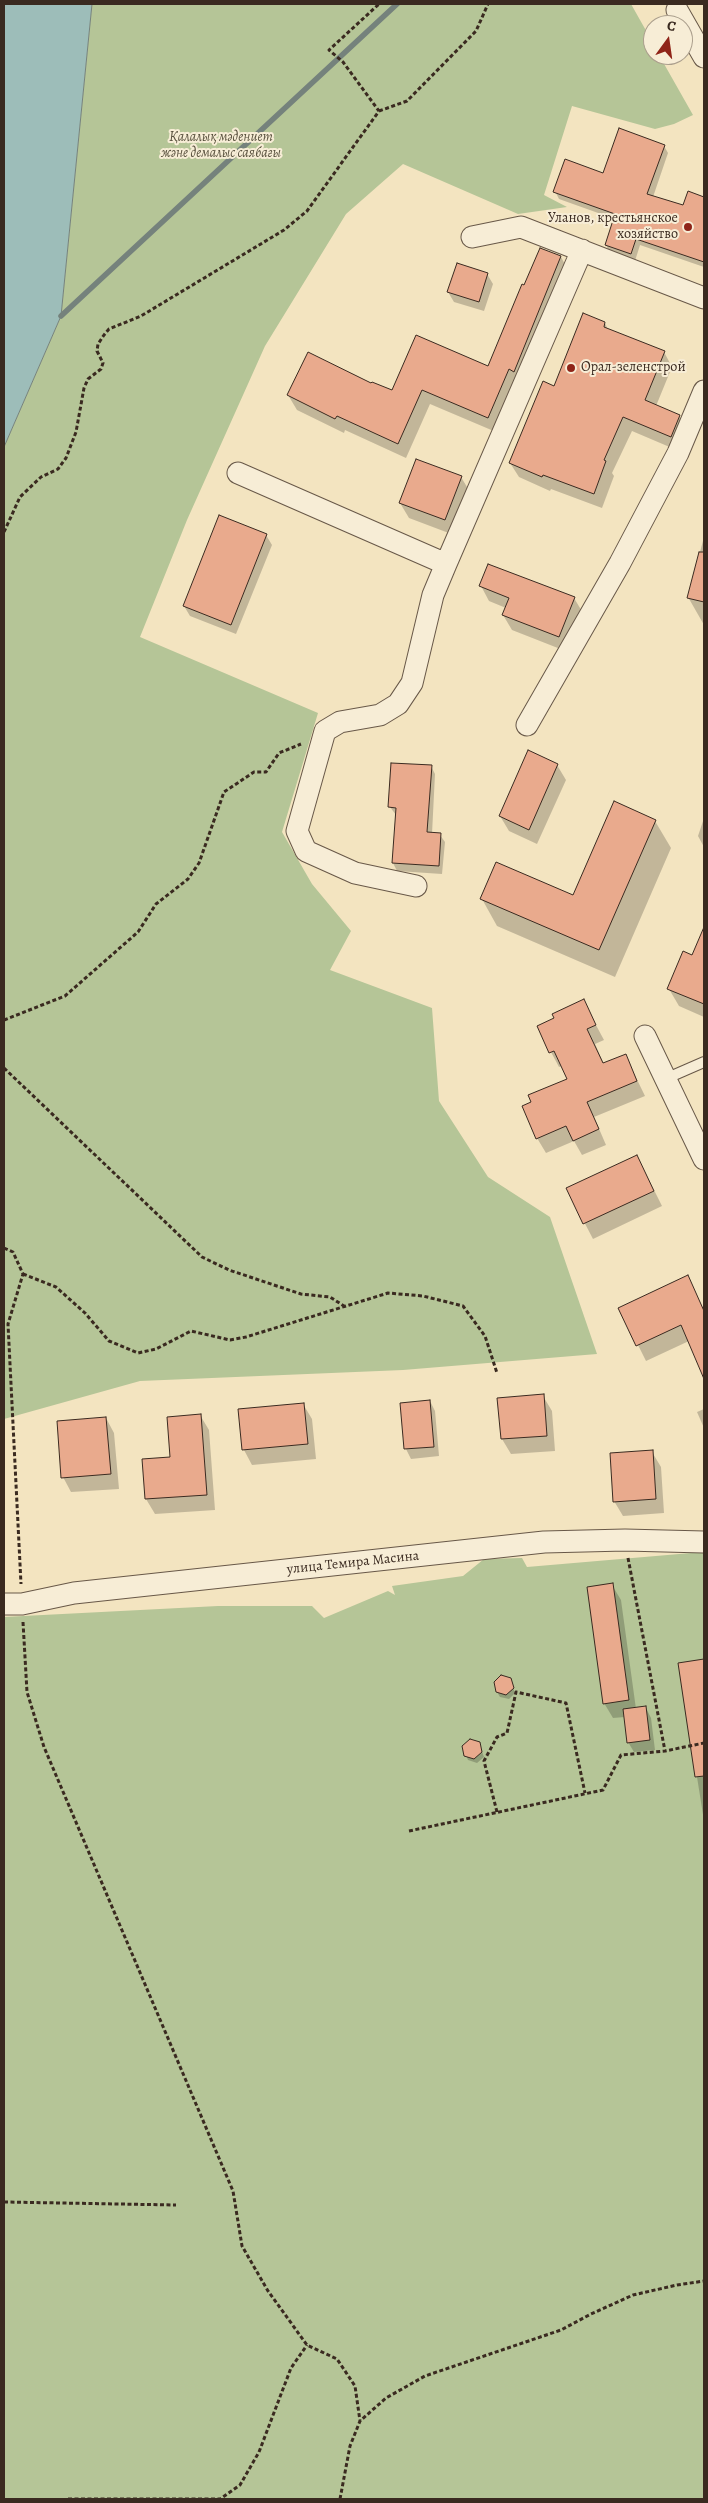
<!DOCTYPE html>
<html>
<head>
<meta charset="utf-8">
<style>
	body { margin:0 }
	#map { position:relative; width:708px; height:2503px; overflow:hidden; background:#f3e4c0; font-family:Alegreya,serif }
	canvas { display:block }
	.frame { position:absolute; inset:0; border:5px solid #3a2a20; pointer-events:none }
	.north { position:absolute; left:643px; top:15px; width:50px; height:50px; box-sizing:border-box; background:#f7edd6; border:1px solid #ab9f8d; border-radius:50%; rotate:14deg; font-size:14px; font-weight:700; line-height:20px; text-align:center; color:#3a2a20 }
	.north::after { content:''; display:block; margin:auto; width:18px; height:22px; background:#8f2418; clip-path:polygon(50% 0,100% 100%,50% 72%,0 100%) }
</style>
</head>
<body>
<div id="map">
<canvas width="708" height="2503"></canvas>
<div class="frame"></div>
<div class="north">С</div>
</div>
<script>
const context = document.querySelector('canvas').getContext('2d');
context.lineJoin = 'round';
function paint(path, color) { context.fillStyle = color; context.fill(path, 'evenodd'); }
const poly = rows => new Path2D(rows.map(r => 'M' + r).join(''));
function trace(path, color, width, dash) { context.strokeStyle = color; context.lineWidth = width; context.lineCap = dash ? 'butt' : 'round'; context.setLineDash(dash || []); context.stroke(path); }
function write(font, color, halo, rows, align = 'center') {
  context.font = font + ' Alegreya,serif'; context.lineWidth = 4; context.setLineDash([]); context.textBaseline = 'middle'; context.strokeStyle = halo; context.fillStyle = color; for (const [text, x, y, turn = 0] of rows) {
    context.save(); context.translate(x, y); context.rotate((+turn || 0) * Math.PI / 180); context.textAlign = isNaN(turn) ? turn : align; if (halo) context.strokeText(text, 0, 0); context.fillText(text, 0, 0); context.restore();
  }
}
paint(poly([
	[92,4,631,4,653,43,653,55,659,55,693,115,674,124,655,129,572,106,544,195,567,207,518,214,403,164,346,214,265,346,187,520,140,637,318,713,282,832,312,884,351,931,330,970,432,1008,439,1101,488,1177,550,1217,597,1354,403,1370,140,1381,4,1419,4,447,61,316],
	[691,1553,704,1553,704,2499,4,2499,4,1617,218,1606,312,1606,324,1618,388,1591,395,1595,392,1586,463,1576,484,1559,522,1558,527,1567]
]), '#b5c597');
const water = poly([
	[4,4,92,4,61,316,4,447,4,4]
]);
paint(water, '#9dbdb9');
trace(water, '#75827c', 1);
paint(poly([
	[664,146,668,153,653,197,684,207,688,193,704,198,704,267,640,245,635,261,610,253,606,245,615,219,559,199,555,191,604,175],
	[540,249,561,257,569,272,496,432,430,404,406,458,345,430,344,433,297,410,288,395,372,385,392,392,489,368],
	[487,274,493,284,484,311,454,302,448,292],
	[605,323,608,330,664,352,672,367,656,406,679,416,688,431,679,451,632,431,612,473,614,476,602,508,551,489,550,491,519,477,510,463,554,387],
	[461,477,470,492,454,535,409,518,400,503],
	[266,535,272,545,236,634,190,616,184,606],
	[704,537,704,625,688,597],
	[481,586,574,598,583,613,568,652,512,630,503,615,506,608,489,601],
	[557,765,566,780,537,844,509,831,500,816],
	[431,766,435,774,432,834,440,835,445,842,442,874,397,871,393,863,396,815,390,807],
	[704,818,704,847,698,836],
	[655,821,671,848,615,977,497,926,482,899,573,897],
	[704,931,704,1017,679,1006,669,989,693,957],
	[583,1001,604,1040,595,1044,604,1064,625,1055,645,1096,594,1117,606,1145,582,1155,574,1141,546,1153,537,1138,569,1079,562,1066,559,1067,551,1052,538,1027,556,1019],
	[637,1156,662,1206,593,1239,567,1189],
	[687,1277,704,1310,704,1374,689,1341,646,1361,620,1309],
	[543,1396,552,1411,555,1451,511,1454,502,1439,499,1399],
	[430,1401,435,1411,439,1456,411,1459,406,1449],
	[303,1404,312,1419,316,1459,252,1465,244,1450,240,1410],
	[704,1409,704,1428,697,1412],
	[200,1415,209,1430,215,1510,155,1514,146,1499],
	[106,1418,114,1433,119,1489,71,1492,63,1477],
	[652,1452,661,1467,664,1513,623,1516,614,1501],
	[612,1585,621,1600,636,1709,646,1708,651,1718,655,1750,634,1752,628,1742,625,1717,613,1718,604,1703],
	[702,1660,704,1663,704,1821,679,1664],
	[510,1679,515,1693,509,1699,500,1697,497,1692],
	[479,1743,484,1757,477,1763,468,1760,466,1755]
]), '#0003');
trace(poly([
	[61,316,397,4]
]), '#75827c', 5.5);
const building = poly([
	[619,128,665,145,647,194,683,205,688,191,704,197,704,262,636,239,631,254,605,245,615,214,553,192,565,159,603,173,619,128],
	[540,248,561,256,514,372,509,369,488,418,422,390,398,444,337,416,335,419,287,395,308,352,371,383,372,382,392,390,416,335,488,366,522,284,524,285,540,248],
	[457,263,488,273,479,302,447,292,457,263],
	[583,313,605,322,604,327,665,351,645,400,680,415,671,437,623,417,604,460,606,461,594,494,543,475,542,477,509,463,543,381,554,386,583,313],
	[416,459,462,476,445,520,399,503,416,459],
	[219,515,267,534,231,625,183,606,219,515],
	[699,552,704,552,704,602,687,598,699,552],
	[488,564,575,597,559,637,502,615,509,598,479,586,488,564],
	[528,750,558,764,529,830,499,816,528,750],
	[391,763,432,765,427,832,441,833,439,866,392,863,396,808,388,807,391,763],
	[614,801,656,820,599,950,480,899,496,862,573,895,614,801],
	[704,927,704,1004,667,989,683,951,692,955,704,927],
	[584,999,596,1025,587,1029,603,1063,626,1054,637,1081,587,1102,599,1129,573,1141,566,1126,536,1139,522,1106,531,1102,528,1095,567,1079,554,1051,549,1053,537,1026,554,1018,552,1014,584,999],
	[637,1155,654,1191,583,1224,566,1188,637,1155],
	[688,1275,704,1311,704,1379,681,1325,636,1346,618,1308,688,1275],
	[544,1394,547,1436,501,1439,497,1398,544,1394],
	[430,1400,434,1447,404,1449,400,1403,430,1400],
	[304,1403,308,1444,242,1450,238,1409,304,1403],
	[201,1414,207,1495,145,1499,142,1459,170,1457,167,1417,201,1414],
	[106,1417,111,1474,61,1478,57,1421,106,1417],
	[653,1450,656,1499,613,1502,610,1453,653,1450],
	[613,1583,629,1700,603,1704,587,1587,613,1583],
	[704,1659,704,1776,695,1777,678,1663,704,1659],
	[501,1675,511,1678,514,1688,506,1695,496,1692,494,1682,501,1675],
	[646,1706,650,1740,627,1743,623,1709,646,1706],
	[470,1739,480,1742,482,1752,474,1759,464,1756,462,1746,470,1739]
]);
paint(building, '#e9aa8d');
trace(building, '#3a2a20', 1);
const lane = poly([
	[665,1079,704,1062]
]);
const street = poly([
	[677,10,704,57],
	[472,237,521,227,704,298],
	[238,473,446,564],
	[527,725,620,563,678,453,704,391],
	[416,886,355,873,306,851,297,831,325,731,340,722,380,715,398,704,412,683,433,595,446,564,582,250],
	[645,1036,704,1159],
	[4,1604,22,1604,74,1593,544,1542,625,1540,704,1542]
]);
trace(lane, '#685848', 12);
trace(street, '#685848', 23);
trace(poly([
	[379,111,407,101,476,31,488,4],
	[4,532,20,497,41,477,58,469,66,458,76,432,84,388,88,379,101,369,103,363,97,351,98,344,104,335,109,329,141,316,284,230,307,211,379,111,343,62,329,50,379,4],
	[4,1020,65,996,138,932,156,904,188,879,199,863,224,792,254,772,266,772,279,753,301,744],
	[4,1068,202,1257,229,1270,301,1294,330,1297,344,1306],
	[4,1248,13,1252,23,1274,8,1324,21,1584],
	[23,1274,56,1287,85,1313,109,1341,138,1353,156,1349,191,1331,230,1340,246,1337,388,1293,423,1296,463,1306,485,1336,497,1373],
	[628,1558,665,1751],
	[23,1622,27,1692,44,1747,233,2191,242,2246,268,2291,307,2345,337,2359,355,2386,360,2421],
	[497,1812,484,1761,497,1737,507,1733,516,1692,566,1703,585,1793],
	[409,1831,603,1790,621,1755,665,1751,704,1743],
	[4,2202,176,2205],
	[68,2499,220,2499,240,2485,259,2452,291,2368,307,2345],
	[340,2499,350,2446,360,2421,386,2398,425,2376,561,2330,591,2314,633,2295,677,2285,704,2281]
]), '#3a2a20', 3, [4, 2.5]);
trace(lane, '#f7edd6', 10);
trace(street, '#f7edd6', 21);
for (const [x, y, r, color] of [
	[688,227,5,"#8f2418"],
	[571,368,5,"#8f2418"]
]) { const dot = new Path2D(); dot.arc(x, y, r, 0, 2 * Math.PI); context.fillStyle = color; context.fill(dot); trace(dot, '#f7edd6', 2); }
write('italic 14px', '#59513e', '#f7edd6', [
	["Қалалық мәдениет",221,138],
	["және демалыс саябағы",221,154]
]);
write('14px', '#3a2a20', '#f7edd6', [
	["Уланов, крестьянское",678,219],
	["хозяйство",678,235],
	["Орал-зеленстрой",581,368,"left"]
], 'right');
write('14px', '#3a2a20', '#f7edd6', [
	["улица Темира Масина",353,1563,-6]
]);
</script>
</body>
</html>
